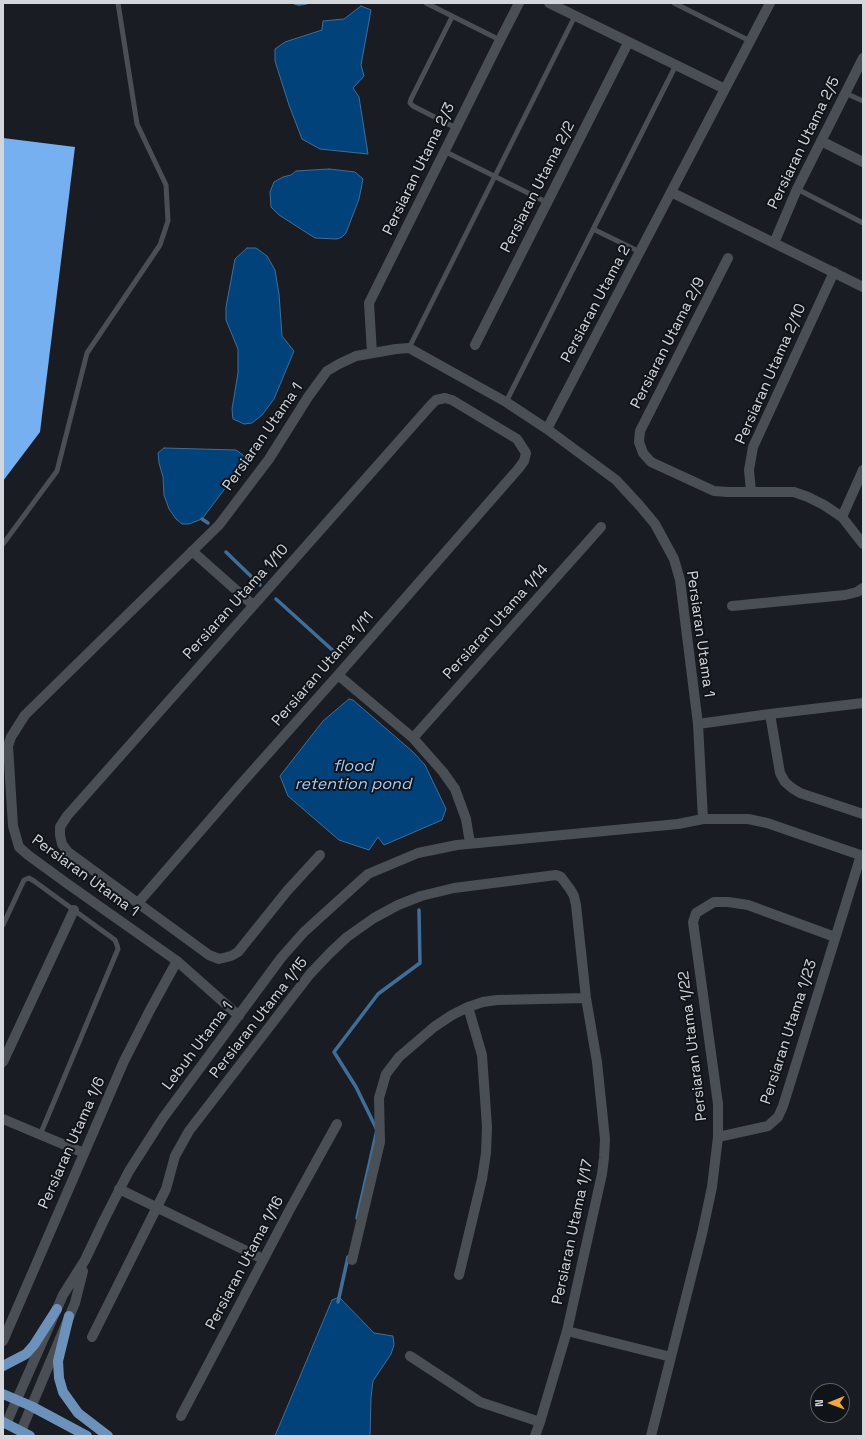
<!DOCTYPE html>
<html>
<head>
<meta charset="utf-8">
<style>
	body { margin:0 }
	#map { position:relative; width:866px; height:1439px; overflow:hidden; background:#191d23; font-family:"Space Grotesk",sans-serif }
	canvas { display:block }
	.frame { position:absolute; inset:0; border:4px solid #d3d6da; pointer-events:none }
	.north { position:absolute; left:810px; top:1383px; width:40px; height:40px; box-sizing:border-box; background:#101419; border:1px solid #5e6266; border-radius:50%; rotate:269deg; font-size:11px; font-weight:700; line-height:16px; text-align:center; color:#d3d6da }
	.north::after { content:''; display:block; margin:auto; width:14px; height:18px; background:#efa73e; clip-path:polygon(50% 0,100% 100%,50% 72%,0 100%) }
</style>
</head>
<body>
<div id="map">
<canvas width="866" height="1439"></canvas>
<div class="frame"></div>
<div class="north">N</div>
</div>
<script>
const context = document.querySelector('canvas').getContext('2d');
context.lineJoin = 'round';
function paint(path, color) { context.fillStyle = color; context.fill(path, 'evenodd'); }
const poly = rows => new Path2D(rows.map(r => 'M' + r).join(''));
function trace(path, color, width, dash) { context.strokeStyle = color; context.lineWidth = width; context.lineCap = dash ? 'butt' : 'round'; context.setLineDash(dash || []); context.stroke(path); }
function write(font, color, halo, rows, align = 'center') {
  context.font = font + ' "Space Grotesk",sans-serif'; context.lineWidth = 4; context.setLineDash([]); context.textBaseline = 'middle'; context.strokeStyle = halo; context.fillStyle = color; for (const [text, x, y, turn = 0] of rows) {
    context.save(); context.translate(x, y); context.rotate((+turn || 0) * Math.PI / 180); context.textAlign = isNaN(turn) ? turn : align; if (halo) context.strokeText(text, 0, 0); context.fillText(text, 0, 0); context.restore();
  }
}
const water = poly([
	[361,6,371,10,361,65,364,76,353,88,359,97,368,154,320,149,302,139,289,105,275,61,275,49,285,42,322,30,323,21,344,19,361,6],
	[329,169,355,172,363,179,359,199,346,233,342,237,337,239,315,238,279,215,271,207,270,192,274,182,283,177,291,175,296,171,329,169],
	[247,248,256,248,267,256,275,270,279,294,282,336,294,351,274,399,262,415,252,423,244,424,233,419,232,409,238,373,238,349,226,320,226,307,235,259,247,248],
	[164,448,236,450,243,455,245,462,202,519,189,524,182,524,176,519,169,509,164,495,163,477,159,463,158,453,164,448],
	[349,699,353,700,413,752,425,765,446,809,442,820,384,845,378,837,369,850,339,840,288,796,280,776,323,721,349,699],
	[339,1297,374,1333,393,1336,394,1345,391,1354,373,1381,371,1397,370,1436,275,1436,332,1300,339,1297]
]);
paint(water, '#02427b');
trace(water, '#416e98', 1);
trace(poly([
	[295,3,299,4,306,3],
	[202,519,208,523],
	[226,552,260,585],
	[276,599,339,656],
	[357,1218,377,1130,356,1087,334,1052,378,994,420,963,419,910],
	[338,1302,348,1257]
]), '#416e98', 3.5);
paint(poly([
	[3,138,75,147,40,432,3,481]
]), '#76b0f1');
trace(poly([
	[426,3,500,40],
	[674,3,750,41],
	[452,17,411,99,410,103,413,106,456,128],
	[845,93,863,101],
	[444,151,546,202],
	[797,189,863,223],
	[593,229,640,252],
	[409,348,575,16],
	[506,402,676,65],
	[3,544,57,471,87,353,160,245,168,221,166,185,137,124,118,3],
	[3,925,24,880,29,878,34,881,115,940,117,945,118,949,40,1135]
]), '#4a4f55', 5);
trace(poly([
	[549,3,725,89],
	[821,141,863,162],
	[671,192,863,287],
	[774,243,797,189,863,58],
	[728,258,640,431,639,442,643,453,651,462,714,491,728,492,794,492,808,497,824,505,842,517,863,544],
	[475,345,628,43],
	[372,353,369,303,500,40,519,3],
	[547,429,770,3],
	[751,491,749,470,753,447,834,272],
	[842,517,863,470],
	[192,551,253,605],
	[732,606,845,595,857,592,863,588],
	[338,675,413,738,443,772,455,789,466,819,470,843],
	[770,714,780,773,785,782,792,788,800,793,863,814],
	[698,724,770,714,863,703],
	[413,738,601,527],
	[138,903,241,784,338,675,519,468,524,461,526,453,517,439,452,400,445,398,436,400,431,405,67,816,60,827,60,835,62,844,68,852,209,955,219,959,231,956,238,952,287,891,320,855],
	[239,1016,177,961,65,882,28,855,19,847,13,826,8,746,11,737,25,715,219,525,269,459,308,397,327,371,339,364,356,356,396,349,409,348,506,402,547,429,616,480,640,506,655,524,674,559,680,580,698,724,703,819],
	[3,1062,74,910],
	[3,1119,84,1153],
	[718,1137,768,1126,778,1117,783,1106,861,855],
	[119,1189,263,1259],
	[352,1260,380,1142,379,1098,386,1074,399,1057,434,1027,452,1015,468,1007,483,1002,497,1000,586,998],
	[459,1275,482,1179,486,1153,487,1127,482,1055,468,1007],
	[567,1331,671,1357],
	[92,1337,166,1189,175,1156,189,1131,310,974,330,953,347,937,374,918,398,905,421,896,454,888,556,875,561,877,570,889,574,896,576,905,586,998,597,1062,605,1139,604,1158,602,1174,567,1331,540,1422,535,1436],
	[3,1341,124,1061,150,1010,177,961],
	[410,1356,480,1402,540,1422],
	[181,1416,289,1211,337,1124],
	[6,1424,63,1295,85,1260,104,1220,129,1171,163,1118,281,958,304,932,368,874,418,853,457,845,678,824,703,819,748,819,767,823,863,856],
	[21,1431,75,1303,83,1271],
	[651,1436,702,1234,712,1187,718,1137,718,1104,693,922,696,913,714,902,728,902,748,905,835,937]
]), '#4a4f55', 10);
trace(poly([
	[69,1316,58,1361,59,1378,63,1392,78,1413,108,1436],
	[3,1366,26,1354,34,1345,57,1309],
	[3,1394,31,1406,87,1436],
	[3,1422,30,1436]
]), '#6c91ba', 10);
write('15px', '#d3d6da', '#101419', [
	["Persiaran Utama 2/5",804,143,-64],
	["Persiaran Utama 2/3",419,169,-64],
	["Persiaran Utama 2/2",538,187,-63],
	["Persiaran Utama 2",596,304,-62],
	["Persiaran Utama 2/9",668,343,-63],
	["Persiaran Utama 2/10",771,374,-66],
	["Persiaran Utama 1",263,437,-55],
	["Persiaran Utama 1/10",236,602,-48],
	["Persiaran Utama 1/14",496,622,-48],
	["Persiaran Utama 1",700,634,82],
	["Persiaran Utama 1/11",323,669,-49],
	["Persiaran Utama 1",85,876,36],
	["Persiaran Utama 1/15",259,1018,-52],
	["Persiaran Utama 1/23",789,1032,-72],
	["Lebuh Utama 1",198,1046,-53],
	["Persiaran Utama 1/22",693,1046,-97],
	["Persiaran Utama 1/6",72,1143,-66],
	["Persiaran Utama 1/17",573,1232,-78],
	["Persiaran Utama 1/16",245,1263,-62]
]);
write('italic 16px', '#a0ccff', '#101419', [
	["flood",353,767],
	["retention pond",353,785]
]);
</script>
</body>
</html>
